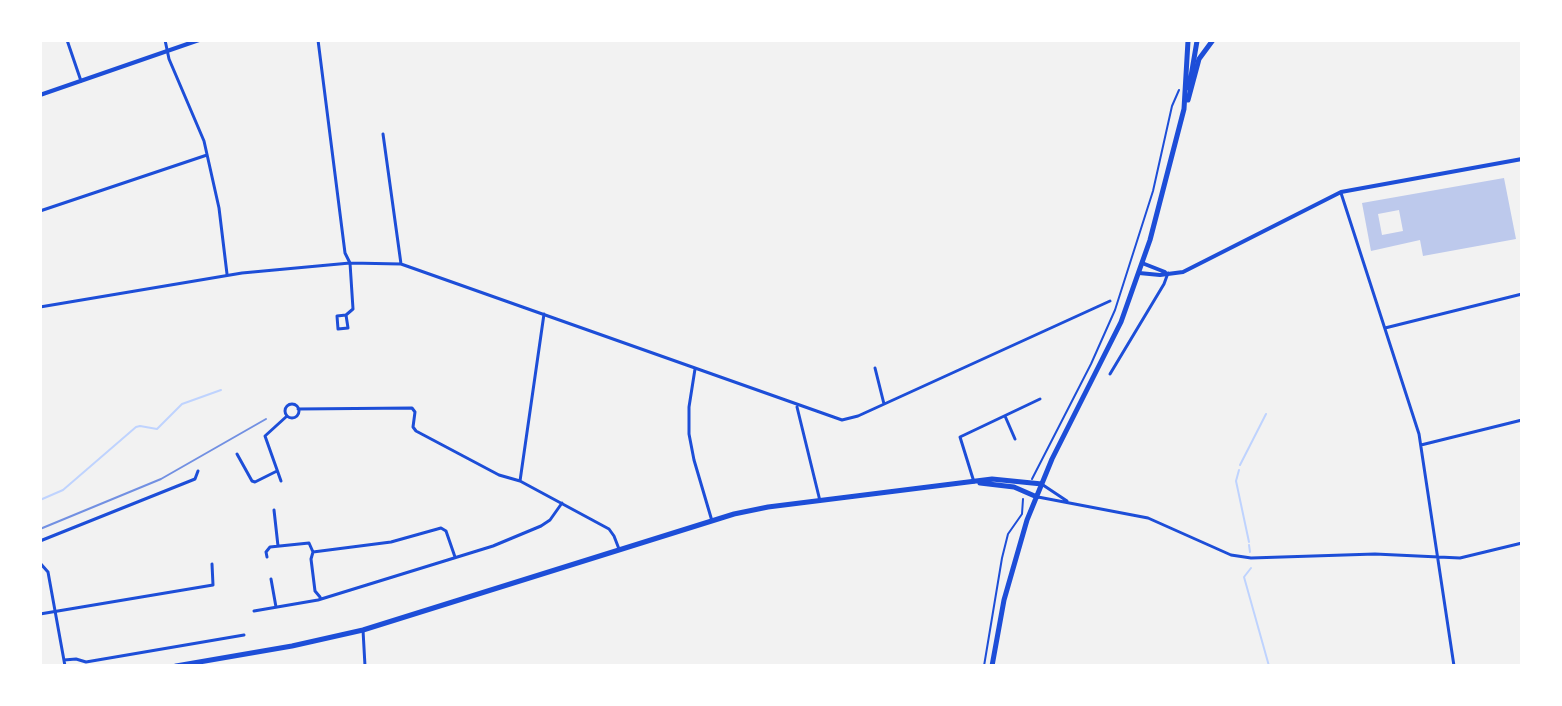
<!DOCTYPE html>
<html>
<head>
<meta charset="utf-8">
<style>
	body { margin:0 }
	#map { position:relative; width:1562px; height:706px; overflow:hidden; background:#f2f2f2; font-family:Raleway,sans-serif }
	canvas { display:block }
	.frame { position:absolute; inset:0; border:42px solid #fff; pointer-events:none }
</style>
</head>
<body>
<div id="map">
<canvas width="1562" height="706"></canvas>
<div class="frame"></div>
</div>
<script>
const context = document.querySelector('canvas').getContext('2d');
context.lineJoin = 'round';
const poly = rows => new Path2D(rows.map(r => 'M' + r).join(''));
function trace(path, color, width, dash) { context.strokeStyle = color; context.lineWidth = width; context.lineCap = dash ? 'butt' : 'round'; context.setLineDash(dash || []); context.stroke(path); }
function paint(path, color) { context.fillStyle = color; context.fill(path, 'evenodd'); }
trace(poly([
	[1240,465,1266,414],
	[1239,470,1236,481,1249,542],
	[40,500,63,490,136,427,140,426,157,429,182,404,221,390],
	[1249,545,1250,552],
	[1251,568,1244,577,1269,666]
]), '#bfd3fe', 2);
paint(poly([
	[1504,178,1516,239,1423,256,1420,240,1371,251,1362,203],
	[1399,210,1403,231,1382,235,1378,214]
]), '#bdc9ec');
trace(poly([
	[1032,479,1091,364,1115,310,1153,191,1172,106,1179,90],
	[984,666,1002,558,1008,534,1022,514,1023,499]
]), '#1d4ed8', 2);
trace(poly([
	[67,40,81,81],
	[165,40,169,59,204,141,219,208,227,274],
	[318,40,345,253,350,263,353,309,346,315,348,328,338,329,337,316,346,315],
	[383,134,401,264],
	[1341,193,1419,434,1454,666],
	[40,211,207,155],
	[40,307,242,273,350,263,401,264,842,420,858,416,1110,301],
	[1385,328,1522,294],
	[875,368,884,404],
	[695,369,689,407,689,434,694,460,712,521],
	[1110,374,1164,284,1168,273],
	'285 411a7 7 0 1 1 14 0a7 7 0 1 1-14 0Z',
	[797,407,820,501],
	[298,409,412,408,415,412,413,427,416,431,499,475,520,481,609,529,614,536,619,549],
	[1005,416,1015,439],
	[1421,445,1522,420],
	[237,454,252,481,255,482,277,471],
	[281,481,265,436,287,416],
	[520,481,544,314],
	[974,482,960,437,1040,399],
	[1043,485,1067,501],
	[1038,497,1148,518,1231,555,1251,558,1375,554,1460,558,1522,543],
	[274,510,278,546],
	[40,541,195,479,198,471],
	[313,552,391,542,441,528,446,531,455,557],
	[267,557,266,552,270,547,309,543,313,552,311,559,315,591,320,597],
	[40,563,48,572,65,666],
	[271,579,276,607],
	[254,611,318,600,493,546,541,526,550,520,562,503],
	[40,614,213,585,212,564],
	[363,630,365,666],
	[64,660,76,659,86,662,244,635]
]), '#1d4ed8', 3);
trace(poly([
	[40,95,199,40],
	[1142,263,1165,272],
	[1139,273,1160,275,1183,272,1341,192,1522,159]
]), '#1d4ed8', 4);
trace(poly([
	[1189,88,1197,41],
	[980,483,1014,487,1037,497],
	[176,666,292,646,363,630,734,514,768,507,992,479,1042,484],
	[992,666,1004,600,1027,520,1052,459,1121,322,1150,240,1184,109,1188,41]
]), '#1d4ed8', 5);
trace(poly([
	[1188,100,1199,59,1213,40]
]), '#1d4ed8', 5);
trace(poly([
	[40,529,161,479,266,419]
]), '#7290e2', 2);
</script>
</body>
</html>
